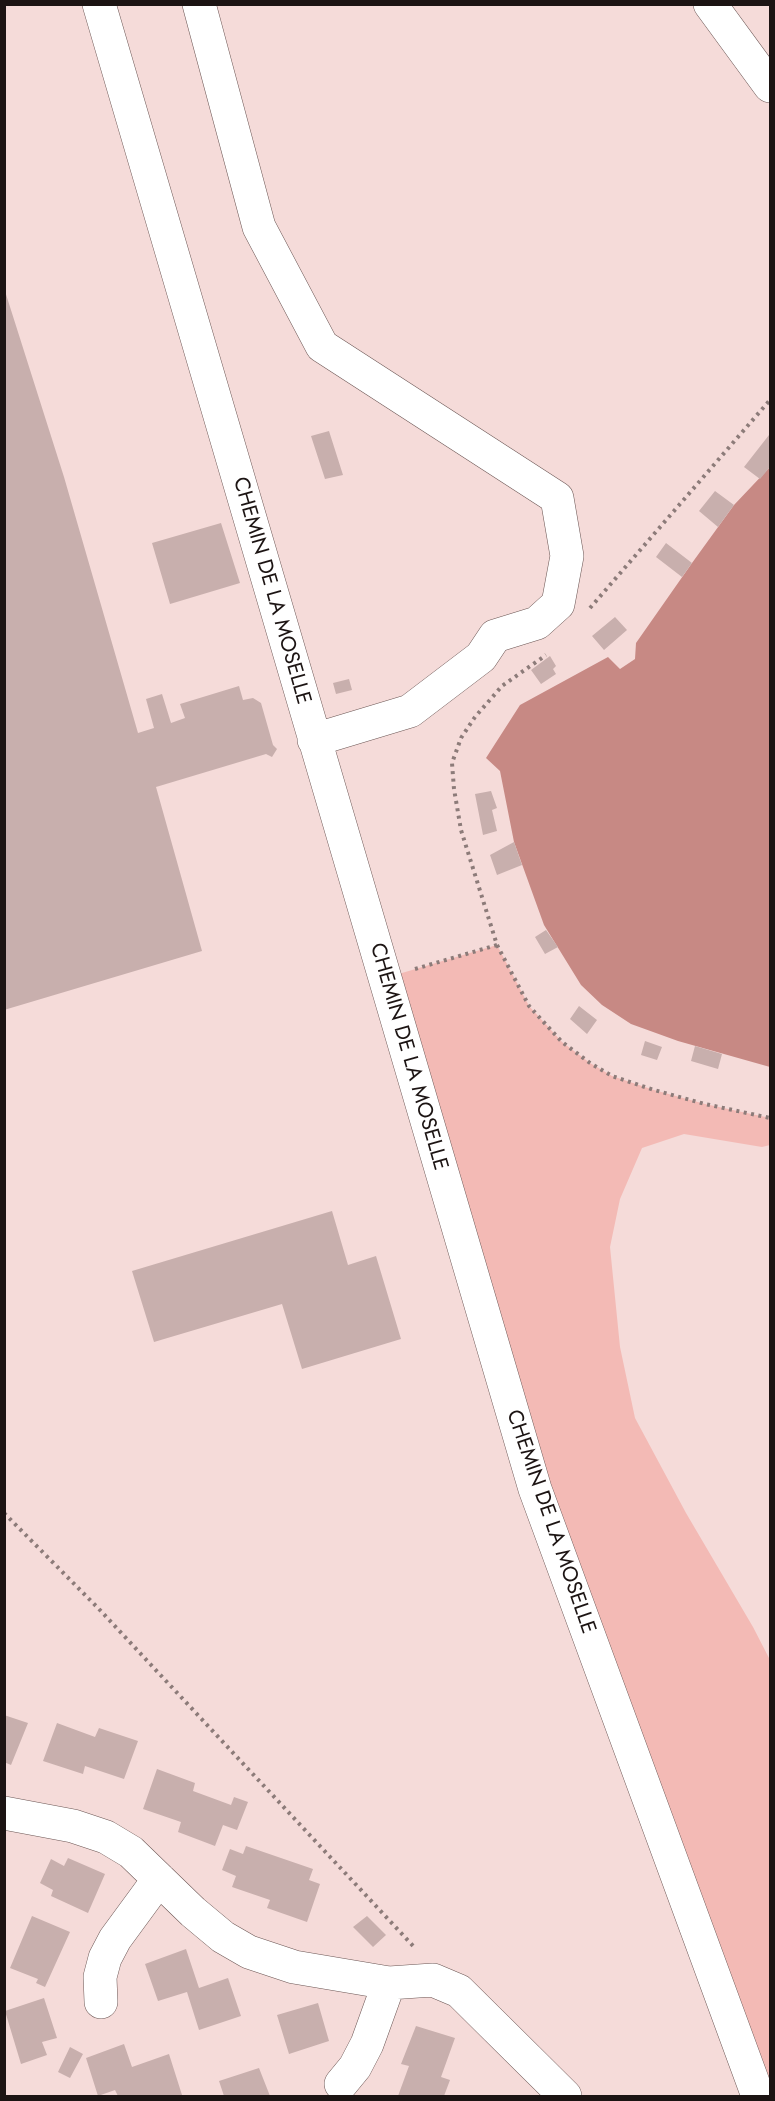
<!DOCTYPE html>
<html>
<head>
<meta charset="utf-8">
<style>
	body { margin:0 }
	#map { position:relative; width:775px; height:2101px; overflow:hidden; background:#f5dbd9; font-family:Jost,sans-serif }
	canvas { display:block }
	.frame { position:absolute; inset:0; border:6px solid #1c1413; pointer-events:none }
</style>
</head>
<body>
<div id="map">
<canvas width="775" height="2101"></canvas>
<div class="frame"></div>
</div>
<script>
const context = document.querySelector('canvas').getContext('2d');
context.lineJoin = 'round';
function paint(path, color) { context.fillStyle = color; context.fill(path, 'evenodd'); }
const poly = rows => new Path2D(rows.map(r => 'M' + r).join(''));
function trace(path, color, width, dash) { context.strokeStyle = color; context.lineWidth = width; context.lineCap = dash ? 'butt' : 'round'; context.setLineDash(dash || []); context.stroke(path); }
function write(font, color, halo, rows, align = 'center') {
  context.font = font + ' Jost,sans-serif'; context.lineWidth = 6; context.setLineDash([]); context.textBaseline = 'middle'; context.strokeStyle = halo; context.fillStyle = color; for (const [text, x, y, turn = 0] of rows) {
    context.save(); context.translate(x, y); context.rotate((+turn || 0) * Math.PI / 180); context.textAlign = isNaN(turn) ? turn : align; if (halo) context.strokeText(text, 0, 0); context.fillText(text, 0, 0); context.restore();
  }
}
paint(poly([
	[497,945,529,1006,562,1042,590,1063,612,1076,654,1090,705,1104,770,1118,770,1145,762,1147,684,1134,642,1148,620,1199,610,1247,620,1347,635,1418,686,1513,753,1627,770,1660,770,2096,535,1489,385,978]
]), '#f3bab5');
paint(poly([
	[770,467,770,1067,678,1041,631,1024,602,1005,581,985,544,925,514,842,500,771,486,758,520,705,608,657,620,669,635,659,636,643,692,563,734,505]
]), '#c78984');
paint(poly([
	[4,288,64,477,138,733,154,728,146,699,162,694,171,723,185,718,180,704,239,686,243,700,253,698,261,703,273,745,277,749,272,757,266,754,156,787,202,951,4,1010],
	[329,431,343,475,325,479,311,436],
	[769,435,770,437,770,467,760,479,744,467],
	[715,491,734,505,718,527,699,511],
	[221,523,240,583,170,604,152,543],
	[666,543,692,563,682,577,656,557],
	[615,617,627,630,604,650,592,636],
	[550,656,556,666,553,669,556,674,541,684,531,670],
	[349,679,352,690,336,694,333,683],
	[491,791,497,808,492,810,497,831,483,835,475,794],
	[514,842,522,865,497,875,490,855],
	[546,930,558,947,545,954,535,937],
	[579,1006,597,1020,587,1034,570,1019],
	[645,1041,662,1047,657,1060,641,1055],
	[695,1046,722,1054,718,1069,691,1061],
	[332,1211,348,1265,376,1256,401,1339,302,1369,282,1304,154,1342,132,1271],
	[4,1715,28,1723,11,1765,4,1762],
	[57,1723,95,1737,99,1728,138,1741,124,1779,85,1766,83,1774,43,1761],
	[157,1769,195,1783,193,1791,231,1805,234,1797,248,1802,237,1830,223,1825,215,1846,178,1832,181,1822,143,1809],
	[246,1846,313,1869,309,1880,320,1884,307,1922,267,1908,270,1900,232,1887,236,1876,222,1870,230,1849,243,1854],
	[68,1858,105,1874,88,1913,51,1896,53,1890,40,1883,51,1859,64,1866],
	[32,1916,70,1932,45,1987,36,1983,38,1979,10,1968],
	[367,1916,386,1935,373,1947,353,1927],
	[186,1949,199,1988,228,1978,241,2016,199,2030,187,1992,158,2001,145,1964],
	[44,1998,57,2038,42,2042,47,2055,21,2064,5,2011],
	[318,2003,329,2041,289,2054,277,2015],
	[416,2026,455,2038,441,2077,450,2080,444,2096,398,2096,409,2066,401,2064],
	[124,2044,132,2067,169,2054,182,2095,177,2096,118,2096,115,2090,98,2096,86,2058],
	[70,2047,83,2054,70,2078,58,2072],
	[259,2068,270,2096,224,2096,219,2081]
]), '#c8afad');
const minor = poly([
	[99,4,535,1489,758,2096],
	[199,4,259,227,322,346,557,498,567,556,558,604,537,623,495,636,481,657,410,711,314,740],
	[710,4,770,86],
	[4,1813,73,1826,106,1837,131,1852,193,1912,223,1937,249,1952,294,1967,389,1983,433,1980,459,1991,565,2096],
	[101,2002,100,1977,105,1958,115,1939,159,1879],
	[341,2084,355,2067,367,2044,389,1983]
]);
trace(minor, '#6c5755', 34);
trace(poly([
	[590,608,770,400],
	[497,945,529,1006,562,1042,590,1063,612,1076,654,1090,705,1104,770,1118],
	[415,969,497,945,461,830,454,789,452,763,461,738,475,717,502,686,546,655],
	[4,1513,98,1608,416,1949]
]), '#8c7b79', 4, [3, 4.5]);
trace(minor, '#fff', 33);
write('21px', '#1c1413', '#fff', [
	["CHEMIN DE LA MOSELLE",271,591,74],
	["CHEMIN DE LA MOSELLE",408,1057,74],
	["CHEMIN DE LA MOSELLE",550,1522,71]
]);
</script>
</body>
</html>
